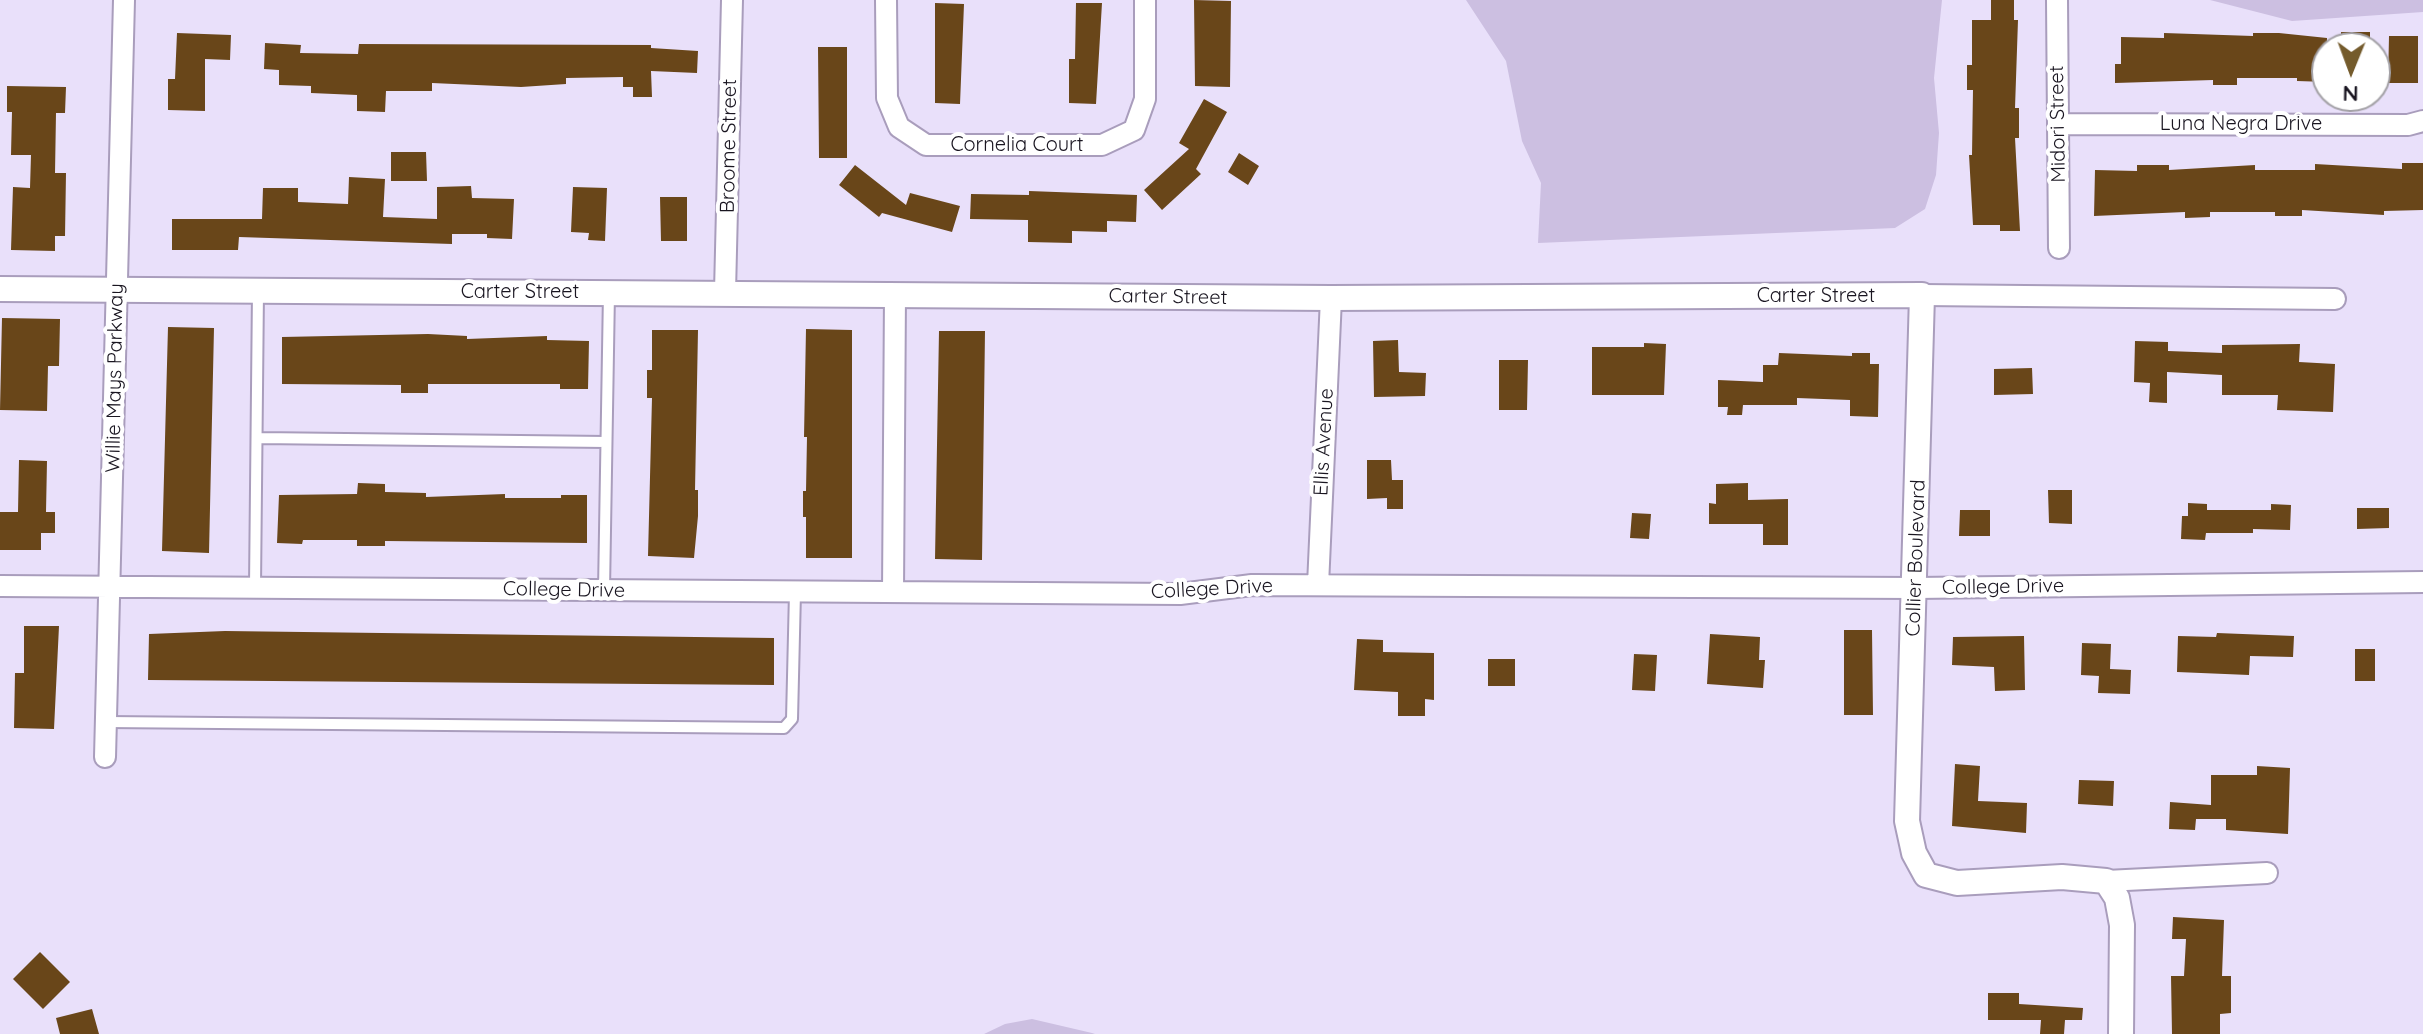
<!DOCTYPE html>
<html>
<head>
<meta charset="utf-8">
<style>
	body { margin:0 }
	#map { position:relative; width:2423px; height:1034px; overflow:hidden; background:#e9e0fa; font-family:Quicksand,sans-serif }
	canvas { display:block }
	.north { position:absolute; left:2311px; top:32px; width:80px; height:80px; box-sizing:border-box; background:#fff; border:2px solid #a3a1a6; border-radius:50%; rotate:181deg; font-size:22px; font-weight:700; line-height:32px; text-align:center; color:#191520 }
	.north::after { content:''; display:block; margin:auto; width:28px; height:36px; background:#745b2c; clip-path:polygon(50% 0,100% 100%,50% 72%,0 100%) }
</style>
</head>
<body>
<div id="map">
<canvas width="2423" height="1034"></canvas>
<div class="north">N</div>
</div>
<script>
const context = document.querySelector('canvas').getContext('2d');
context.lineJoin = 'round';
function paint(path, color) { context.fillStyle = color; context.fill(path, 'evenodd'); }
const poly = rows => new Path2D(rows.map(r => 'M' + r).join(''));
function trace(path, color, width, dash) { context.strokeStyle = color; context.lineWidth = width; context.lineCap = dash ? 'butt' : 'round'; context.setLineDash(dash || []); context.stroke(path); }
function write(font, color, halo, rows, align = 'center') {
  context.font = font + ' Quicksand,sans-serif'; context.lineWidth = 8; context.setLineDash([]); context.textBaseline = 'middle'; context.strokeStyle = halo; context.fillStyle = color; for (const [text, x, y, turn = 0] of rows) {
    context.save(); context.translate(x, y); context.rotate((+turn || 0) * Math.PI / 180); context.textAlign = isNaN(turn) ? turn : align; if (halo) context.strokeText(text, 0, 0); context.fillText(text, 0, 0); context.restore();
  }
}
paint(poly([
	[1466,0,1942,0,1934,78,1939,133,1936,175,1925,209,1895,228,1538,243,1541,183,1522,141,1506,61],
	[2210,0,2423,0,2423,12,2292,21],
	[1032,1019,1092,1033,1095,1034,984,1034,1005,1024]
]), '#ccbfe1');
paint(poly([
	[1194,0,1231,1,1230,87,1195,86],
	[1991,0,2014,0,2014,20,2018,20,2015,108,2019,108,2019,138,2015,138,2020,231,2000,231,2000,225,1973,225,1969,155,1972,155,1973,90,1967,90,1967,65,1972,65,1972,20,1991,20],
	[935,3,964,4,960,104,935,103],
	[1076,3,1102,3,1096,104,1069,103,1069,59,1075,59],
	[2341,32,2370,32,2370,48,2341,48],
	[177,33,231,35,230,60,205,59,205,111,168,110,168,79,175,79],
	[2164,33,2253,36,2253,33,2279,33,2327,38,2327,82,2297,81,2297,78,2237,78,2237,85,2213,85,2213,80,2115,83,2115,64,2121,64,2121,37,2164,38],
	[2389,36,2418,36,2418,83,2388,83],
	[265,43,301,45,300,53,358,54,359,44,651,45,651,48,698,51,697,73,651,71,652,97,633,97,633,87,623,87,623,77,566,78,566,84,521,87,432,83,432,91,386,91,385,112,357,111,357,95,311,93,311,86,279,85,279,70,264,69],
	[818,47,847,47,847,158,819,158],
	[7,86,66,87,65,113,56,113,55,173,66,173,65,236,55,236,55,251,11,250,13,187,30,188,31,155,11,155,12,112,7,112],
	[1204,99,1227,112,1196,169,1201,174,1162,210,1144,190,1189,149,1179,143],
	[391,152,426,152,427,181,391,181],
	[1239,153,1259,166,1248,185,1228,172],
	[2402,163,2423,163,2423,210,2384,211,2384,215,2302,210,2302,216,2275,216,2275,212,2210,212,2210,217,2185,218,2185,212,2094,216,2095,170,2137,171,2137,165,2169,165,2169,170,2255,165,2255,170,2315,170,2315,164,2402,169],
	[855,165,906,205,910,193,960,206,952,232,882,213,879,217,839,185],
	[349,177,385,179,383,217,437,219,437,187,471,186,472,198,514,199,512,239,487,238,487,234,452,234,452,244,239,237,238,250,172,250,172,219,262,219,263,188,298,188,298,202,348,204],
	[573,187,607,188,605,241,588,240,589,233,571,232],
	[1029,191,1137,195,1136,222,1107,221,1107,232,1072,231,1072,243,1028,242,1028,220,970,219,971,194,1029,195],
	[660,197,687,197,687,241,661,241],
	[2,318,60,319,59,366,48,366,47,411,0,410],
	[168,327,214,328,209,553,162,551],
	[806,329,852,330,852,558,806,558,806,517,803,517,803,491,806,491,807,437,804,437],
	[652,330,698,330,695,490,698,490,698,516,694,558,648,556,652,398,647,398,647,370,652,370],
	[939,331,985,331,982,560,935,559],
	[428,334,467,336,467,339,547,336,547,340,589,341,588,389,560,389,560,384,428,384,428,393,401,393,401,385,282,384,282,337],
	[1398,340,1399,372,1426,373,1425,396,1374,397,1373,341],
	[2135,341,2168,342,2168,351,2222,353,2222,345,2300,344,2299,362,2335,364,2333,412,2277,410,2278,395,2222,395,2222,375,2167,372,2167,403,2149,402,2150,383,2134,382],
	[1644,343,1666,344,1664,395,1592,395,1592,347,1644,347],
	[1779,353,1852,356,1852,353,1870,353,1870,364,1879,364,1878,417,1850,416,1850,400,1797,398,1797,405,1743,405,1742,415,1727,415,1728,407,1718,407,1718,380,1763,382,1763,365,1778,365],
	[1499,360,1528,360,1527,410,1499,410],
	[2032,368,2033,394,1994,395,1994,369],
	[19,460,47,461,46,512,55,512,55,533,41,533,41,550,0,550,0,512,18,512],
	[1367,460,1391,460,1392,480,1403,480,1403,509,1387,509,1387,498,1367,499],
	[358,483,385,484,385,492,426,493,426,497,505,494,505,498,561,498,561,495,587,495,587,543,385,541,385,546,357,546,357,540,303,540,302,544,277,543,279,495,357,494],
	[1748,483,1748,500,1788,499,1788,545,1763,545,1763,524,1709,524,1709,503,1716,504,1716,484],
	[2048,490,2072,490,2072,524,2049,523],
	[2188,503,2207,504,2207,510,2271,510,2271,504,2291,505,2290,530,2253,529,2253,533,2206,533,2205,540,2181,539,2182,516,2188,516],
	[2357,508,2389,508,2389,528,2357,529],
	[1960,510,1990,510,1990,536,1959,536],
	[1632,513,1651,514,1649,539,1630,538],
	[24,626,59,626,54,729,14,728,15,673,24,673],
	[1844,630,1872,630,1873,715,1844,715],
	[225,631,774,638,774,685,148,680,149,634],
	[2217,633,2294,636,2293,657,2250,656,2249,675,2177,672,2178,636,2216,637],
	[1710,634,1760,637,1759,660,1765,660,1763,688,1707,684],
	[2024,636,2025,690,1995,691,1994,667,1952,665,1953,637],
	[1357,639,1383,640,1383,652,1434,653,1434,700,1425,699,1425,716,1398,716,1398,692,1354,690],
	[2082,643,2111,644,2110,669,2131,670,2130,694,2098,693,2099,676,2081,675],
	[2355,649,2375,649,2375,681,2355,681],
	[1634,654,1657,655,1655,691,1632,690],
	[1488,659,1515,659,1515,686,1488,686],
	[1955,764,1980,766,1978,801,2027,803,2026,833,1952,826],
	[2257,766,2290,768,2288,834,2226,830,2226,819,2196,819,2195,830,2169,829,2170,802,2211,805,2211,775,2257,775],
	[2079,780,2114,781,2113,806,2078,804],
	[2173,917,2224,920,2222,976,2231,976,2231,1013,2220,1014,2220,1034,2172,1034,2171,976,2184,976,2186,939,2172,939],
	[40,952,70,982,43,1009,13,979],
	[1988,993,2019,993,2019,1004,2083,1008,2082,1020,2065,1020,2064,1034,2040,1034,2041,1020,1988,1020],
	[92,1009,99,1034,60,1034,56,1018]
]), '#694619');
const service = poly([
	[259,438,606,442],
	[255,586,258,291],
	[604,590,609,292],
	[106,722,784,728,792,719,795,592]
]);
const minor = poly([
	[886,0,887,98,899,127,926,145,1102,145,1134,130,1145,99,1145,0],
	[2057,0,2059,248],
	[2058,124,2408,125,2423,121],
	[725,292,732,0],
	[1922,295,2335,299],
	[1318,585,1331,298],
	[0,586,1180,594,1252,585,1916,588,2423,582],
	[893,592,895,294],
	[105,757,124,0],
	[2106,881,2267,873]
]);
const tertiary = poly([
	[0,289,1331,298,1922,295,1907,821,1914,853,1926,875,1957,883,2062,877,2106,881,2117,898,2122,925,2121,1034]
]);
trace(service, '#a99dbc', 14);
trace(minor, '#a99dbc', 24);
trace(tertiary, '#a99dbc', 28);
trace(service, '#fff', 10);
trace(minor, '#fff', 20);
trace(tertiary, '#fff', 24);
write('20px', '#191520', '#fff', [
	["Midori Street",2058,124,-91],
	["Luna Negra Drive",2241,124],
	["Cornelia Court",1017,145],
	["Broome Street",729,146,-89],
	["Carter Street",520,292],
	["Carter Street",1816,296],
	["Carter Street",1168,297,1],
	["Willie Mays Parkway",115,378,-89],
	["Ellis Avenue",1324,442,-87],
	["Collier Boulevard",1916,558,-88],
	["College Drive",2003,587,-1],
	["College Drive",1212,589,-3],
	["College Drive",564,590,1]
]);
</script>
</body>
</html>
